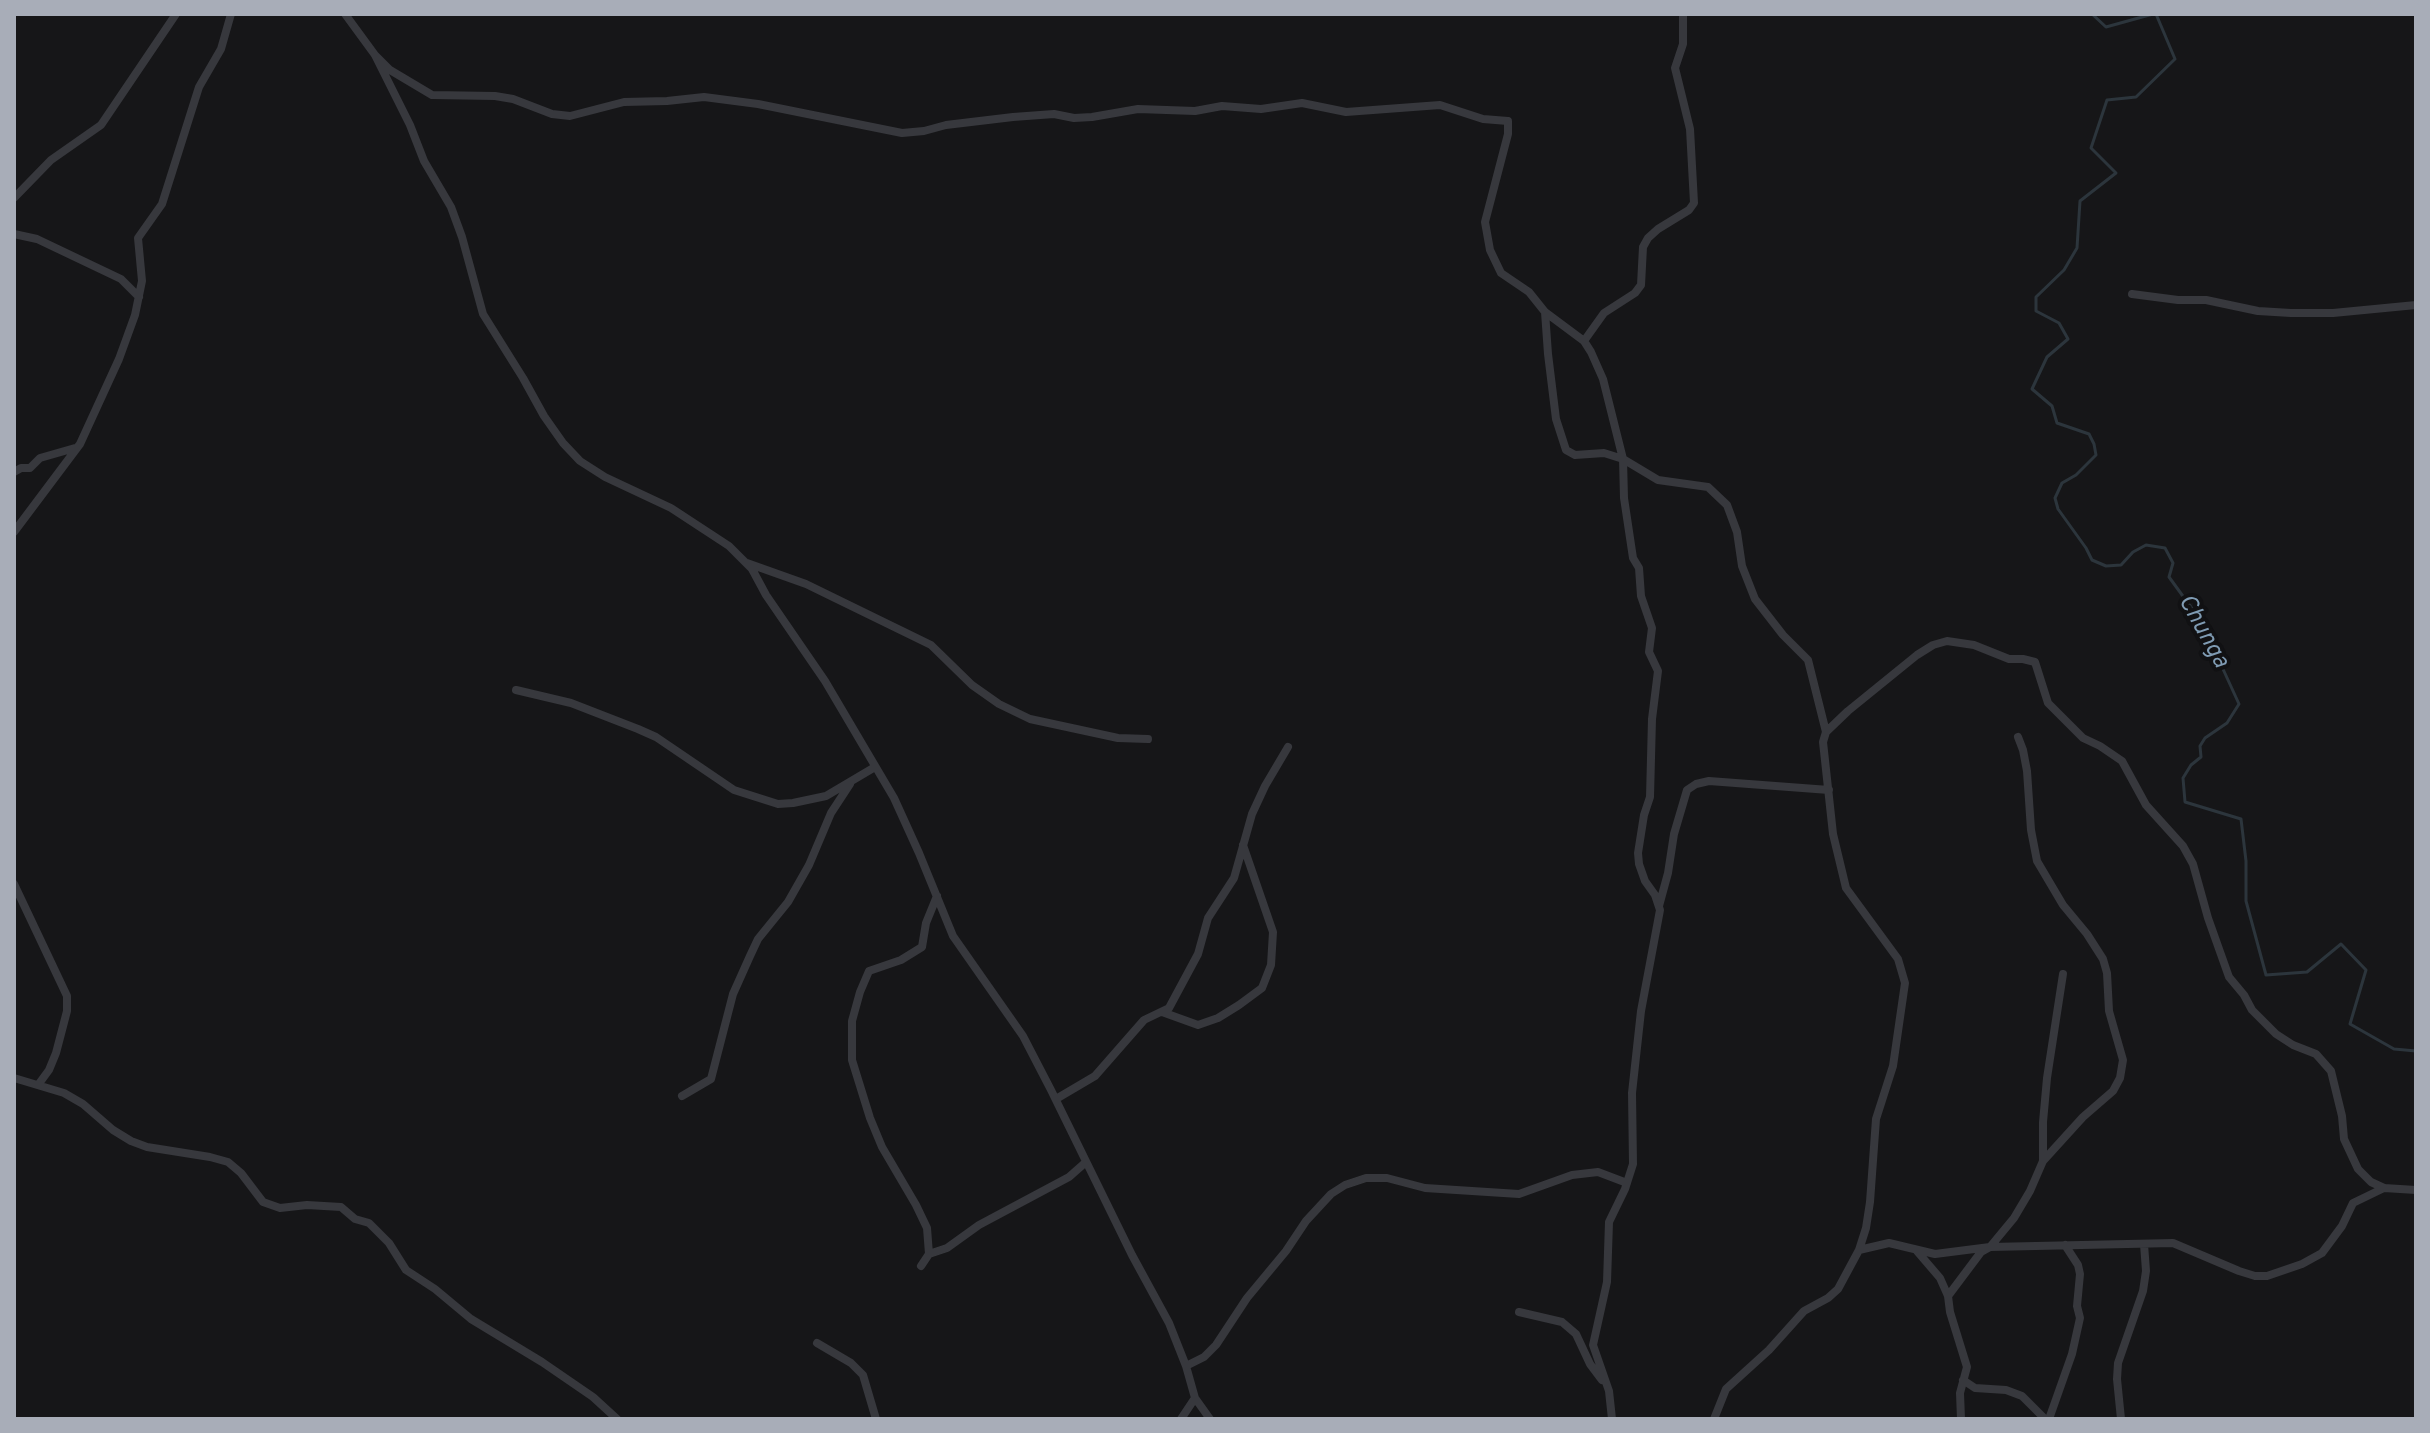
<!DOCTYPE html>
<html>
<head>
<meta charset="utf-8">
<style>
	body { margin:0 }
	#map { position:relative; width:2430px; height:1433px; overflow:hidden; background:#161618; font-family:Overpass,sans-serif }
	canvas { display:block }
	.frame { position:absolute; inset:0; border:16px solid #a8adb8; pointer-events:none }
</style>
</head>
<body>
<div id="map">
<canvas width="2430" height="1433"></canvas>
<div class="frame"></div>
</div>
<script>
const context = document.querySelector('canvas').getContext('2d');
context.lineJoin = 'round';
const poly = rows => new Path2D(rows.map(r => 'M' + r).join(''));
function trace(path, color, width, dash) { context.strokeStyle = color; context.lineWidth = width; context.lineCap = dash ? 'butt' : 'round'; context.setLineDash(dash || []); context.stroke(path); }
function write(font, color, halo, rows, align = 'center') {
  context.font = font + ' Overpass,sans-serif'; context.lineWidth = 8; context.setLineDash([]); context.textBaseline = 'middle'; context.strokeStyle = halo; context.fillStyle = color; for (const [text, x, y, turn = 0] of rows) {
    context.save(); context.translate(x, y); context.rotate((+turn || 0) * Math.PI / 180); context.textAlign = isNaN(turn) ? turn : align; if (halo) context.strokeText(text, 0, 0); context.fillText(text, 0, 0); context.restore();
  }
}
trace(poly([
	[2092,14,2106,27,2153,14],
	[2156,14,2175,59,2136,97,2107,100,2091,148,2116,173,2080,201,2077,248,2064,270,2036,297,2036,311,2059,323,2068,339,2047,357,2032,389,2052,406,2057,423,2089,434,2094,444,2096,455,2076,475,2062,483,2055,498,2058,509,2086,548,2092,560,2106,566,2121,565,2133,552,2146,545,2165,548,2173,563,2169,577,2201,621,2239,704,2227,723,2205,738,2200,746,2201,757,2191,765,2183,778,2185,802,2241,819,2246,861,2246,901,2266,975,2307,972,2341,944,2366,970,2350,1024,2394,1049,2416,1051]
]), '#2c353c', 3);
trace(poly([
	[345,14,375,55,410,125,424,161,451,207,462,237,483,314,523,378,544,416,563,443,580,461,605,477,671,508,729,546,752,569,766,595,825,681,894,798,919,853,953,936,1023,1036,1051,1090,1132,1255,1169,1323,1186,1366,1195,1398,1210,1419],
	[375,55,390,70,432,95,495,96,513,99,552,114,570,116,624,102,667,101,704,97,758,104,902,133,924,131,946,125,1013,117,1054,114,1074,118,1092,117,1138,109,1195,111,1222,106,1261,109,1302,103,1346,112,1440,105,1483,119,1508,121,1508,134,1485,222,1490,250,1501,273,1529,292,1545,312,1548,354,1556,419,1566,450,1575,455,1604,453,1623,459,1624,498,1633,558,1639,568,1641,596,1652,628,1649,652,1658,671,1652,719,1650,797,1644,815,1638,853,1639,864,1645,881,1655,895,1660,910,1641,1011,1632,1093,1633,1164,1625,1189,1609,1222,1607,1282,1593,1345,1609,1391,1612,1419],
	[14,198,51,160,101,125,176,14],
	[14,234,37,239,121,279,139,297],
	[2132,294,2178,300,2206,300,2258,311,2291,313,2333,313,2416,305],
	[1545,312,1584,341,1591,352,1603,379,1623,459,1658,480,1708,487,1727,505,1737,532,1742,566,1755,599,1783,635,1808,660,1826,732],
	[1584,341,1604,313,1635,293,1641,285,1643,247,1648,238,1658,229,1689,210,1694,203,1690,129,1675,68,1683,44,1683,14],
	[14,472,21,468,30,468,40,458,75,448],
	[14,532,80,444,119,359,135,315,142,281,138,238,162,204,199,87,221,49,231,14],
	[747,563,806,584,931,645,972,685,999,704,1030,719,1118,738,1148,739],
	[516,690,571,703,638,729,656,737,734,790,778,804,793,803,826,796,875,767],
	[2018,737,2023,750,2027,771,2031,830,2037,861,2063,905,2087,934,2103,959,2107,973,2109,1011,2123,1060,2120,1078,2113,1091,2083,1117,2043,1161],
	[14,884,67,996,67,1011,56,1053,49,1070,38,1085],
	[1659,906,1668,873,1674,834,1687,790,1696,784,1709,781,1829,790],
	[1162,1012,1198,1025,1218,1018,1239,1005,1262,988,1271,965,1273,932,1243,845],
	[14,1078,64,1093,83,1104,113,1130,131,1141,147,1147,210,1157,228,1162,241,1173,263,1202,280,1208,307,1205,341,1207,355,1219,369,1223,389,1243,406,1270,435,1289,471,1319,542,1362,593,1397,617,1419],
	[682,1096,711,1079,733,994,750,956,758,939,788,902,809,865,831,813,850,784],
	[1056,1099,1095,1076,1144,1020,1169,1008,1198,954,1208,918,1234,878,1252,814,1265,786,1288,747],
	[1859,1250,1866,1228,1870,1202,1876,1119,1893,1066,1905,983,1898,959,1846,888,1833,834,1823,742,1826,732,1848,711,1917,655,1933,645,1947,641,1974,645,2009,659,2023,659,2035,662,2048,703,2083,738,2100,746,2122,761,2146,805,2183,846,2193,864,2208,918,2229,977,2244,995,2252,1010,2276,1034,2293,1045,2316,1054,2331,1071,2342,1116,2344,1139,2358,1169,2371,1182,2384,1188,2416,1190],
	[1916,1250,1940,1278,1948,1296,1950,1312,1967,1367,1960,1393,1961,1419],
	[929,1254,947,1248,979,1225,1069,1177,1086,1162],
	[921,1266,929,1254,927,1228,916,1205,882,1147,870,1118,852,1060,852,1021,860,992,869,971,901,960,922,947,926,923,937,896],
	[1948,1296,1981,1252,1990,1247,2014,1218,2030,1191,2043,1161,2043,1122,2047,1078,2063,974],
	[1519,1312,1562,1322,1576,1334,1590,1364,1602,1380],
	[817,1343,851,1363,863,1375,876,1419],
	[1186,1366,1204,1357,1216,1345,1247,1298,1286,1251,1306,1221,1331,1194,1345,1185,1366,1178,1387,1178,1425,1188,1519,1194,1572,1175,1598,1172,1627,1183],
	[1963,1380,1975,1388,2006,1390,2022,1396,2045,1419],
	[1181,1419,1195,1398],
	[1714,1419,1726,1389,1769,1350,1804,1311,1828,1298,1838,1289,1859,1250,1889,1243,1935,1254,1990,1247,2173,1243,2239,1271,2255,1276,2267,1276,2302,1264,2322,1253,2342,1226,2353,1203,2384,1188],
	[2049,1419,2072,1354,2080,1318,2077,1306,2080,1274,2078,1265,2065,1245],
	[2121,1419,2117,1379,2118,1363,2143,1291,2146,1271,2144,1244]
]), '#37383d', 8);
write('italic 24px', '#7f9bb3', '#111113', [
	["Chunga",2202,632,61]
]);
</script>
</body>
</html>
